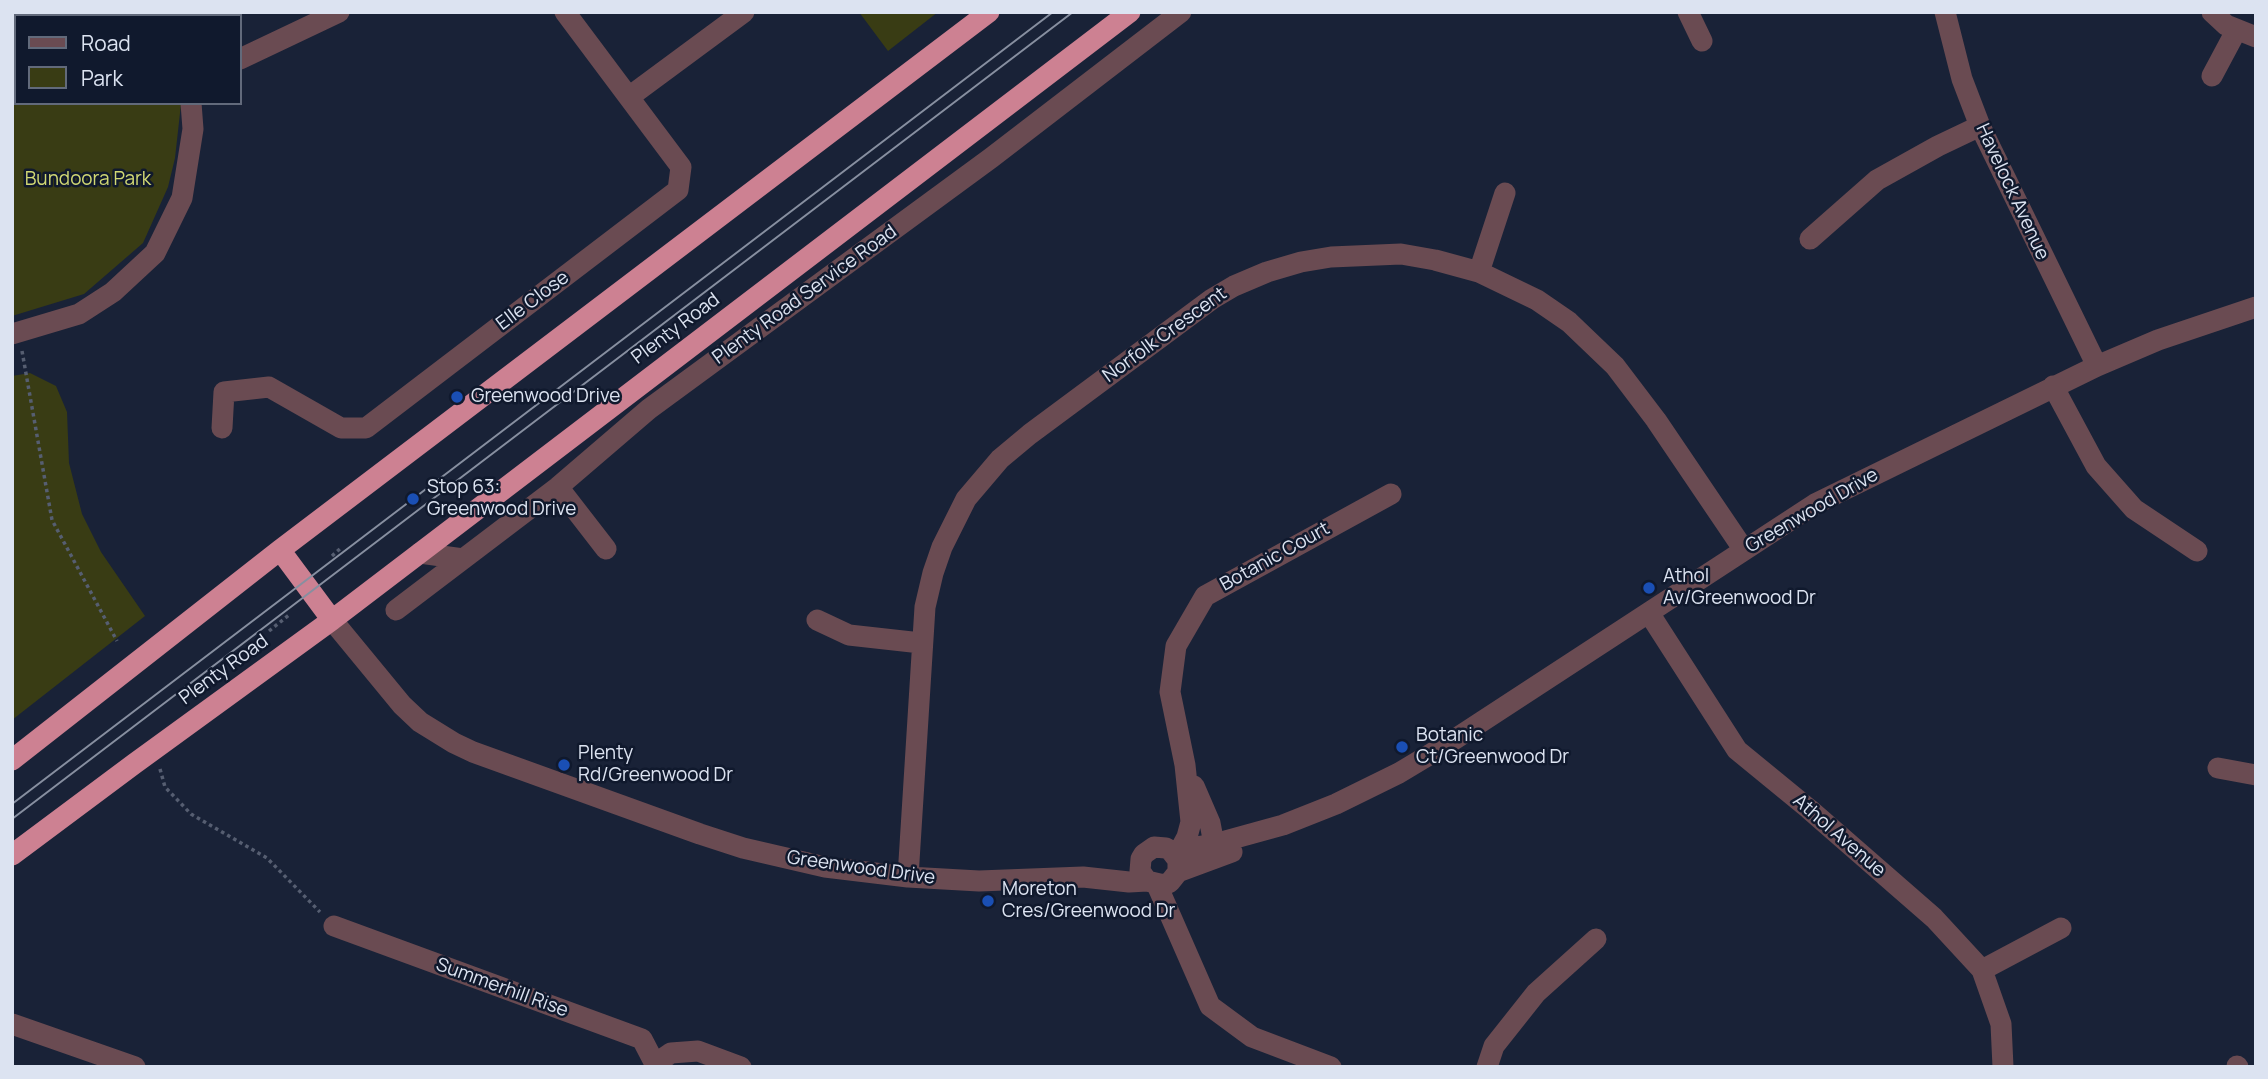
<!DOCTYPE html>
<html>
<head>
<meta charset="utf-8">
<style>
	body { margin:0 }
	#map { position:relative; width:2268px; height:1079px; overflow:hidden; background:#192237; font-family:Manrope,sans-serif }
	canvas { display:block }
	.frame { position:absolute; inset:0; border:14px solid #dce3f1; pointer-events:none }
	.legend { position:absolute; left:14px; top:14px; width:228px; height:91px; box-sizing:border-box; background:#10192d; border:2px solid #626a7b; margin:0; padding:9px 12px; list-style:none; font-size:21px; color:#dce3f1 }
	.legend li { display:flex; align-items:center; gap:14px; height:35px }
	.legend b { width:35px; border:2px solid #626a7b }
</style>
</head>
<body>
<div id="map">
<canvas width="2268" height="1079"></canvas>
<div class="frame"></div>
<ul class="legend">
<li><b style="height:9px;background:#6a4b52"></b>Road</li>
<li><b style="height:19px;background:#393c14"></b>Park</li>
</ul>
</div>
<script>
const context = document.querySelector('canvas').getContext('2d');
context.lineJoin = 'round';
function paint(path, color) { context.fillStyle = color; context.fill(path, 'evenodd'); }
const poly = rows => new Path2D(rows.map(r => 'M' + r).join(''));
function trace(path, color, width, dash) { context.strokeStyle = color; context.lineWidth = width; context.lineCap = dash ? 'butt' : 'round'; context.setLineDash(dash || []); context.stroke(path); }
function write(font, color, halo, rows, align = 'center') {
  context.font = font + ' Manrope,sans-serif'; context.lineWidth = 5; context.setLineDash([]); context.textBaseline = 'middle'; context.strokeStyle = halo; context.fillStyle = color; for (const [text, x, y, turn = 0] of rows) {
    context.save(); context.translate(x, y); context.rotate((+turn || 0) * Math.PI / 180); context.textAlign = isNaN(turn) ? turn : align; if (halo) context.strokeText(text, 0, 0); context.fillText(text, 0, 0); context.restore();
  }
}
paint(poly([
	[12,12,164,12,165,16,16,16,16,103,181,104,175,158,168,187,143,243,84,294,12,316],
	[859,12,938,12,888,51],
	[30,373,56,386,67,412,69,463,82,514,101,552,145,616,12,720,12,376]
]), '#393c14');
trace(poly([
	[22,351,52,520,117,641],
	[332,556,342,547],
	[269,631,289,615],
	[160,769,165,787,191,814,267,858,320,912]
]), '#565e71', 3.5, [3.5, 3.5]);
trace(poly([
	[175,12,176,16],
	[1688,12,1702,41],
	[1945,12,1962,79,1980,126,2097,366],
	[2212,12,2226,25,2256,37],
	[240,59,339,12],
	[2212,76,2236,31],
	[629,97,744,12],
	[1810,239,1877,180,1938,146,1980,126],
	[1479,272,1505,193],
	[12,334,79,314,113,292,155,253,182,198,193,129,191,103],
	[2053,386,2096,466,2134,509,2197,551],
	[222,428,224,392,269,387,341,428,366,428,678,190,681,167,565,12],
	[558,487,606,549],
	[420,553,463,559],
	[396,610,558,487,649,409,991,158,1181,12],
	[1649,613,1737,750,1809,809,1934,918,1982,970,2001,1024,2003,1067],
	[332,620,402,705,420,722,454,743,473,752,700,834,743,848,825,867,908,877,979,881,1083,877,1129,882,1147,881,1164,885,1170,882,1178,872,1178,860,1171,851,1166,848,1154,847,1144,854,1141,859,1140,871,1147,881],
	[817,620,849,635,921,643],
	[2218,768,2256,775],
	[1194,786,1210,823,1214,844,1211,858],
	[1180,850,1187,837,1191,822,1185,765,1170,692,1176,646,1205,596,1391,494],
	[1171,851,1214,844,1283,825,1336,804,1399,773,1449,743,1815,504,2097,366,2158,340,2256,307],
	[1178,872,1232,852],
	[908,877,925,607,933,573,942,547,966,499,1000,459,1030,434,1212,299,1234,286,1267,272,1301,262,1331,257,1401,254,1435,260,1479,272,1537,300,1569,322,1615,366,1656,420,1744,550],
	[1157,885,1210,1006,1252,1037,1331,1067],
	[334,926,642,1039,655,1064,654,1067],
	[1982,970,2061,928],
	[12,1024,135,1067],
	[655,1064,671,1053,698,1051,741,1067],
	[2237,1066,2238,1067],
	[1487,1067,1494,1046,1536,993,1596,939]
]), '#6a4b52', 21);
trace(poly([
	[280,550,332,620],
	[12,760,280,550,989,12],
	[12,855,134,764,332,620,1130,12]
]), '#cd8192', 21);
trace(poly([
	[12,804,1053,12],
	[12,819,1073,12]
]), '#878fa0', 2);
for (const [x, y, r, color] of [
	[457,397,7,"#1a4fb4"],
	[413,499,7,"#1a4fb4"],
	[1649,588,7,"#1a4fb4"],
	[1402,747,7,"#1a4fb4"],
	[564,765,7,"#1a4fb4"],
	[988,901,7,"#1a4fb4"]
]) { const dot = new Path2D(); dot.arc(x, y, r, 0, 2 * Math.PI); context.fillStyle = color; context.fill(dot); trace(dot, '#10192d', 2.5); }
write('19px', '#d1d873', '#10192d', [
	["Bundoora Park",88,180]
]);
write('19px', '#dce3f1', '#10192d', [
	["Havelock Avenue",2012,192,65],
	["Plenty Road Service Road",805,295,-36],
	["Elle Close",533,301,-37],
	["Plenty Road",676,329,-37],
	["Norfolk Crescent",1165,335,-36],
	["Greenwood Drive",1812,511,-30],
	["Botanic Court",1275,557,-29],
	["Plenty Road",224,670,-36],
	["Athol Avenue",1839,836,41],
	["Greenwood Drive",861,868,8],
	["Summerhill Rise",502,988,20]
]);
write('19px', '#dce3f1', '#10192d', [
	["Greenwood Drive",471,397],
	["Stop 63:",427,488],
	["Greenwood Drive",427,510],
	["Athol",1663,577],
	["Av/Greenwood Dr",1663,599],
	["Botanic",1416,736],
	["Ct/Greenwood Dr",1416,758],
	["Plenty",578,754],
	["Rd/Greenwood Dr",578,776],
	["Moreton",1002,890],
	["Cres/Greenwood Dr",1002,912]
], 'left');
</script>
</body>
</html>
